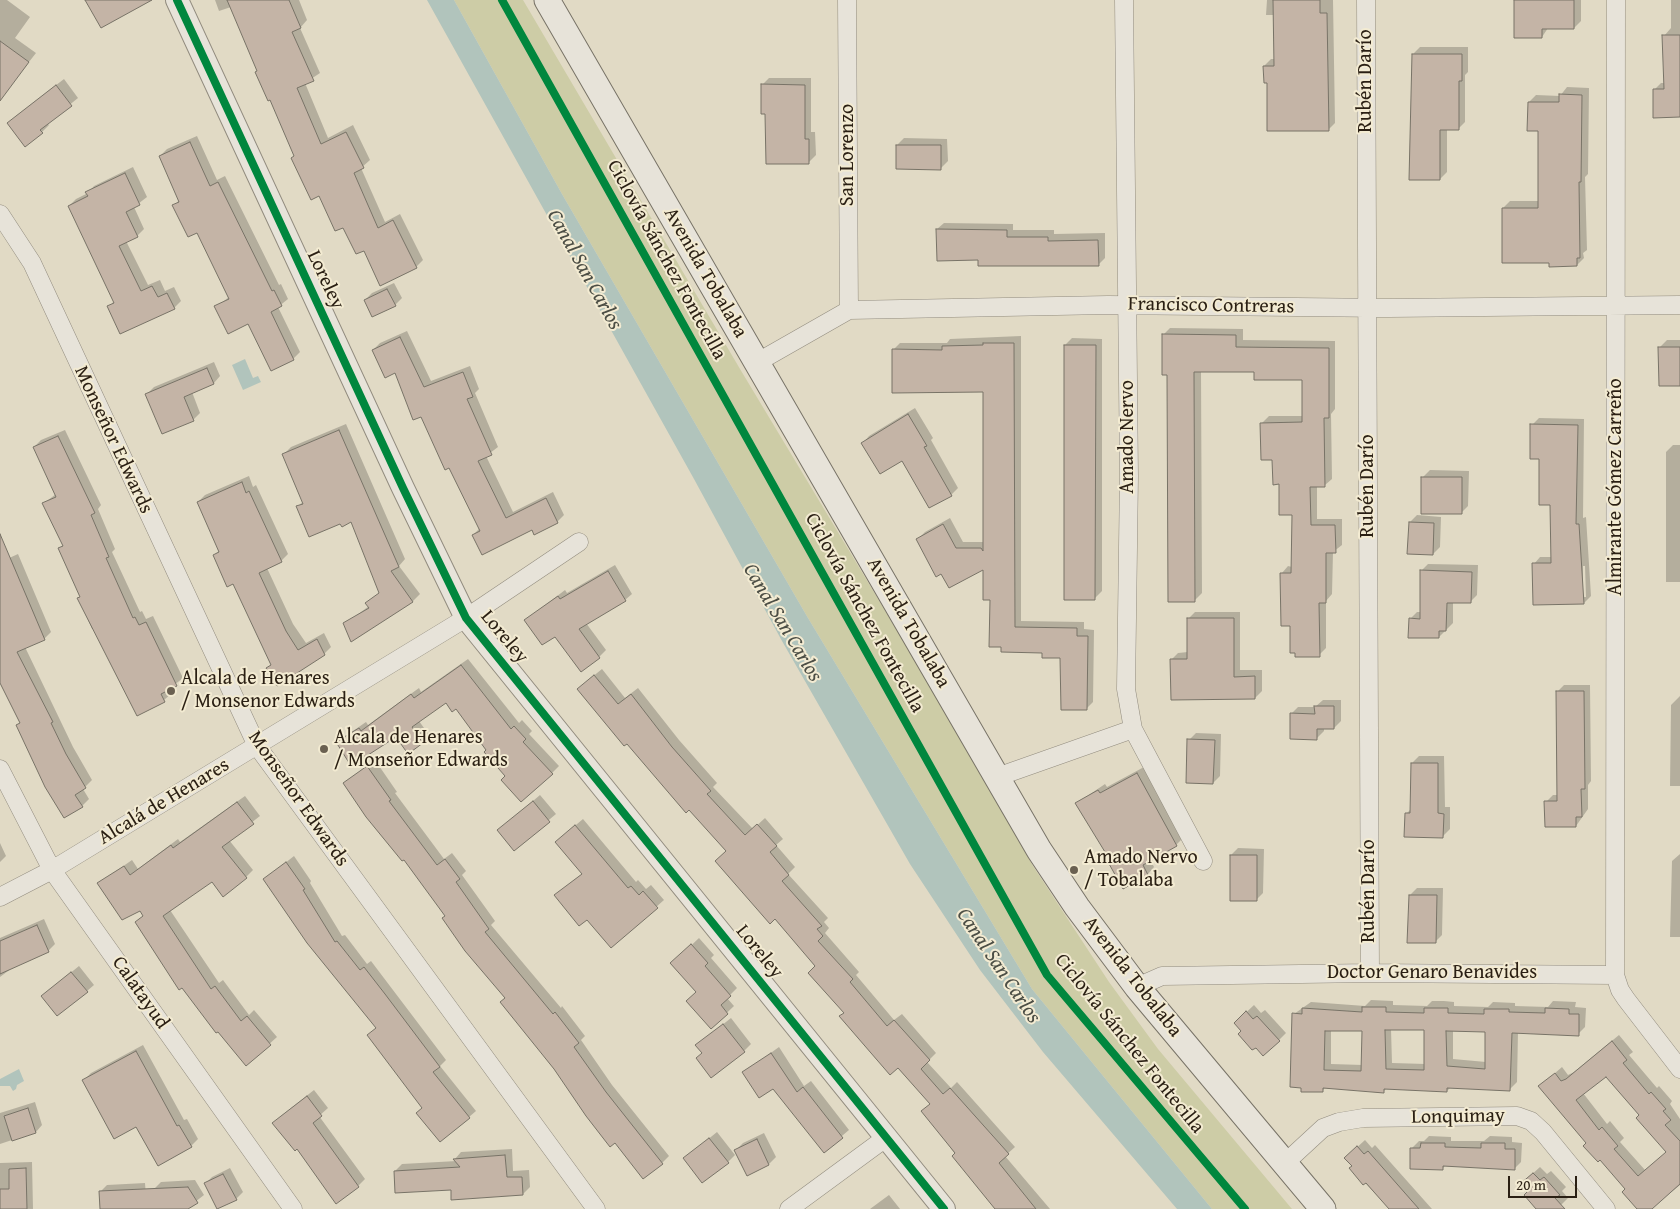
<!DOCTYPE html>
<html>
<head>
<meta charset="utf-8">
<style>
	body { margin:0 }
	#map { position:relative; width:1680px; height:1209px; overflow:hidden; background:#e1dac5; font-family:"Gentium Book Plus",serif }
	canvas { display:block }
	.scale { position:absolute; left:1508px; top:1176px; width:69px; height:22px; box-sizing:border-box; border:2px solid #2a1f13; border-top:0; padding-left:6px; font-size:15px; line-height:18px; white-space:nowrap; color:#2a1f13; -webkit-text-stroke:4px #f3ebd2; paint-order:stroke }
</style>
</head>
<body>
<div id="map">
<canvas width="1680" height="1209"></canvas>
<div class="scale">20 m</div>
</div>
<script>
const context = document.querySelector('canvas').getContext('2d');
context.lineJoin = 'round';
function paint(path, color) { context.fillStyle = color; context.fill(path, 'evenodd'); }
const poly = rows => new Path2D(rows.map(r => 'M' + r).join(''));
function trace(path, color, width, dash) { context.strokeStyle = color; context.lineWidth = width; context.lineCap = dash ? 'butt' : 'round'; context.setLineDash(dash || []); context.stroke(path); }
function write(font, color, halo, rows, align = 'center') {
  context.font = font + ' "Gentium Book Plus",serif'; context.lineWidth = 4; context.setLineDash([]); context.textBaseline = 'middle'; context.strokeStyle = halo; context.fillStyle = color; for (const [text, x, y, turn = 0] of rows) {
    context.save(); context.translate(x, y); context.rotate((+turn || 0) * Math.PI / 180); context.textAlign = isNaN(turn) ? turn : align; if (halo) context.strokeText(text, 0, 0); context.fillText(text, 0, 0); context.restore();
  }
}
paint(poly([
	[454,0,523,0,740,369,976,762,1033,866,1109,982,1158,1049,1292,1209,1212,1209,1032,989,808,618,562,194]
]), '#cdcca6');
paint(poly([
	[427,0,454,0,562,194,808,618,1032,989,1212,1209,1177,1209,1043,1052,980,970,910,864,782,641,694,479],
	[245,359,253,378,258,376,261,382,243,390,232,365],
	[19,1069,24,1081,17,1085,16,1089,13,1091,10,1086,0,1086,0,1079]
]), '#b1c4bc');
paint(poly([
	[0,0,7,0,30,17,15,38,36,53,0,99],
	[215,0,299,0,307,20,300,28,320,73,305,83,328,138,353,125,370,160,361,168,385,222,400,214,423,260,416,267,364,249,343,226,295,156,231,7,219,11],
	[1267,0,1333,0,1335,123,1328,130,1268,82,1264,66,1271,59,1275,59,1274,15,1266,15],
	[1515,0,1581,0,1581,21,1574,28,1548,28,1542,37],
	[1671,0,1680,0,1680,116,1654,90,1661,83,1665,83,1664,36,1671,28],
	[1420,47,1468,47,1468,72,1465,75,1465,122,1458,129,1447,129,1447,172,1440,179,1413,54],
	[769,78,811,78,811,132,815,132,816,155,809,162,767,113,762,85],
	[64,79,78,98,47,123,49,125,42,132,16,116],
	[1567,87,1589,88,1588,174,1585,177,1587,250,1583,253,1584,258,1577,265,1550,262,1503,208,1510,201,1540,201,1540,130,1529,102,1536,95,1560,96],
	[197,136,217,180,225,176,279,285,281,284,288,299,278,307,300,352,293,359,248,322,216,307,229,297,197,231,174,206,180,199,160,156,167,149],
	[904,138,947,139,948,161,941,168,897,145],
	[133,167,147,197,134,207,144,229,137,236,126,241,148,285,160,280,165,291,174,287,181,301,174,308,109,307,114,301,69,206,76,199,88,193,94,186],
	[944,223,1013,224,1013,230,1054,230,1054,234,1105,233,1105,258,1098,265,980,259,937,229],
	[394,283,402,298,395,305,365,300,372,293],
	[1170,328,1243,329,1243,340,1335,341,1335,409,1331,414,1332,479,1325,485,1317,486,1317,519,1342,519,1342,545,1333,552,1332,594,1326,601,1326,648,1319,655,1291,624,1282,573,1288,566,1292,567,1294,514,1280,483,1262,423,1269,416,1303,416,1303,379,1255,371,1201,370,1202,593,1195,600,1163,335],
	[407,331,431,381,470,366,479,389,475,393,498,447,486,456,513,512,553,492,564,515,557,522,532,529,473,535,480,528,422,415,396,372,373,350,380,343],
	[1021,336,1021,621,1084,622,1084,629,1094,630,1093,702,1086,709,1062,656,1043,651,1002,651,985,568,918,539,925,532,950,518,963,542,984,542,984,391,893,350,900,343,947,343,950,339],
	[1072,338,1102,339,1102,591,1095,598,1065,345],
	[1667,340,1680,340,1680,385,1660,347],
	[214,362,220,376,214,383,192,392,200,413,193,420,147,394,154,387],
	[915,408,933,438,931,440,958,488,951,495,903,459,863,443,869,436],
	[1539,418,1584,419,1583,518,1586,517,1591,596,1584,603,1534,564,1540,557,1552,557,1551,504,1532,425],
	[1583,566,1585,566,1586,597,1583,597],
	[346,424,405,559,399,566,420,594,413,601,351,640,345,624,369,606,367,603,380,592,352,521,341,522,298,506,304,501,284,454,291,447],
	[65,430,101,505,98,509,115,549,112,552,140,612,142,611,146,619,153,616,183,678,169,689,171,694,164,700,137,714,95,628,92,629,79,599,81,597,60,548,63,545,43,504,56,494,34,447,41,440],
	[1673,445,1680,445,1680,582,1666,582,1666,452],
	[1430,470,1469,471,1468,506,1461,513,1423,477],
	[249,476,253,487,256,485,288,554,281,561,267,568,293,624,306,643,324,633,331,647,324,654,267,668,272,664,234,583,214,555,220,550,198,502,205,495],
	[1417,515,1441,517,1440,547,1433,554,1410,522],
	[0,543,7,559,18,554,51,632,44,639,25,647,73,747,92,780,83,789,89,799,82,806,21,722,0,674],
	[1428,564,1478,565,1477,595,1470,602,1453,602,1453,623,1439,637,1410,619,1417,612,1421,612,1421,571],
	[615,565,632,594,625,600,586,623,606,650,599,657,526,620,565,590,567,593],
	[1195,612,1240,612,1240,670,1262,670,1262,691,1255,698,1171,660,1178,653,1188,652,1188,619],
	[468,659,519,723,522,720,532,731,529,734,559,766,552,773,507,776,456,707,446,702,419,721,429,735,408,752,397,736,337,742,366,722,368,725,419,688,421,692],
	[602,669,625,698,638,688,679,740,717,783,713,787,753,829,765,818,783,839,776,845,795,867,788,874,828,918,824,922,829,928,825,933,859,972,856,975,894,1020,902,1014,936,1053,927,1062,951,1088,957,1082,1015,1147,1005,1156,1050,1209,996,1209,923,1111,931,1103,845,1012,817,966,728,851,586,682],
	[1564,685,1590,685,1591,781,1588,785,1588,809,1576,826,1546,802,1553,795,1558,795,1557,692],
	[1680,696,1680,786,1670,786,1671,705],
	[1323,700,1341,700,1341,721,1334,728,1324,728,1324,731,1317,738,1291,714,1298,707,1315,707],
	[1196,733,1221,734,1220,776,1213,783,1189,740],
	[1419,756,1444,756,1445,807,1450,807,1450,829,1443,836,1406,814,1412,808,1412,763],
	[375,760,397,792,395,793,444,859,452,853,466,871,462,875,495,921,491,925,561,1008,562,1006,585,1036,581,1040,612,1085,669,1156,662,1163,506,997,404,858,344,783],
	[1144,767,1183,838,1176,845,1150,859,1154,867,1148,874,1107,852,1077,803,1105,784,1107,787],
	[540,795,556,814,514,849,506,824],
	[245,796,260,816,229,840,253,870,246,877,212,880,170,910,219,983,223,980,249,1015,254,1010,277,1037,247,1064,136,922,144,915,141,910,99,883,132,860,138,869,178,839,180,842],
	[583,819,636,882,638,880,646,889,651,885,664,900,612,946,563,889,583,873,564,835],
	[1680,831,1680,937,1670,937,1672,861,1680,854],
	[0,843,6,856,0,862],
	[1238,848,1264,849,1263,893,1256,900,1231,855],
	[294,856,311,881,310,883,342,936,345,935,367,964,371,961,446,1060,440,1066,476,1111,469,1117,423,1107,369,1035,377,1027,265,879],
	[1417,888,1443,888,1442,935,1435,942,1410,895],
	[44,919,55,944,48,951,12,968,0,977,0,938],
	[699,938,714,955,711,958,737,988,727,998,734,1006,711,1028,698,992,679,957],
	[79,966,94,985,87,991,42,996],
	[1371,1000,1393,1001,1393,1005,1427,1006,1432,1001,1444,1001,1454,1002,1454,1006,1488,1007,1493,1002,1515,1003,1515,1006,1548,1007,1553,1001,1576,1002,1575,1007,1586,1008,1585,1027,1578,1034,1518,1032,1517,1082,1510,1089,1451,1087,1447,1091,1388,1087,1383,1092,1326,1087,1322,1091,1294,1014,1311,1002,1365,1006],
	[1391,1029,1425,1029,1426,1064,1392,1063],
	[1331,1030,1364,1030,1363,1065,1331,1064],
	[1453,1030,1486,1031,1486,1062,1453,1059],
	[1254,1005,1261,1013,1265,1010,1286,1033,1279,1040,1242,1031,1235,1023],
	[731,1018,751,1044,744,1051,703,1053,697,1045],
	[1619,1035,1633,1052,1629,1055,1657,1088,1659,1086,1672,1101,1670,1104,1680,1119,1680,1185,1650,1209,1645,1209,1588,1143,1547,1080,1562,1067,1568,1075,1574,1072],
	[1606,1075,1648,1125,1667,1152,1645,1170,1620,1142,1624,1138,1610,1121,1607,1124,1583,1093],
	[143,1045,184,1120,187,1119,198,1139,191,1146,137,1125,84,1080,91,1073],
	[779,1047,804,1086,811,1081,849,1130,824,1151,774,1087,743,1073],
	[314,1090,328,1108,319,1116,365,1179,358,1186,281,1116],
	[35,1102,42,1125,36,1132,0,1144,0,1113],
	[717,1132,735,1155,728,1162,685,1158],
	[764,1133,776,1157,769,1164,747,1174,736,1150,743,1143],
	[1429,1136,1451,1137,1451,1141,1484,1141,1490,1136,1512,1137,1512,1142,1522,1143,1521,1162,1514,1169,1446,1165,1442,1169,1412,1148,1419,1141,1424,1141],
	[1365,1140,1372,1148,1375,1145,1432,1209,1390,1209,1351,1168,1353,1166,1353,1151],
	[512,1149,513,1171,529,1170,530,1187,523,1194,395,1171,402,1164,457,1161,455,1159,461,1152],
	[32,1162,33,1209,0,1209,0,1163],
	[1540,1167,1547,1174,1551,1171,1566,1187,1562,1191,1568,1198,1557,1209,1538,1209,1529,1192,1529,1177],
	[230,1168,243,1192,236,1199,205,1184,212,1177],
	[195,1180,204,1195,186,1209,166,1209,154,1189,161,1182],
	[145,1183,147,1209,101,1209,100,1192,107,1185],
	[889,1195,900,1209,870,1209]
]), '#0003');
const building = poly([
	[85,0,152,0,101,28,85,0],
	[227,0,289,0,301,28,292,32,314,81,297,88,321,144,346,132,364,168,354,173,378,228,393,220,417,268,380,286,364,251,356,254,343,228,335,231,319,196,311,200,291,158,294,156,270,100,268,101,255,72,257,71,227,0],
	[1273,0,1320,0,1320,13,1327,13,1329,131,1267,131,1267,83,1264,83,1263,66,1274,66,1273,0],
	[1514,0,1574,0,1574,29,1542,29,1542,38,1514,38,1514,0],
	[1662,35,1680,35,1680,117,1653,118,1653,89,1664,89,1662,35],
	[0,41,29,62,0,101,0,41],
	[1412,54,1462,54,1462,81,1459,81,1459,130,1440,130,1440,180,1409,180,1412,54],
	[761,84,805,85,805,139,809,139,809,164,766,164,765,114,761,114,761,84],
	[56,85,72,106,40,130,43,133,25,147,7,123,56,85],
	[1559,94,1582,95,1581,182,1579,182,1580,258,1577,258,1577,266,1549,267,1549,263,1502,263,1502,208,1538,208,1538,131,1527,131,1528,102,1559,102,1559,94],
	[190,142,210,186,218,182,272,291,274,290,282,306,271,312,294,360,271,371,248,324,228,334,214,306,229,299,197,233,188,237,172,205,179,202,159,156,190,142],
	[896,145,941,145,941,170,896,169,896,145],
	[125,173,140,205,126,212,138,237,119,246,141,291,152,286,158,297,167,293,175,309,120,334,107,306,114,303,68,206,88,196,85,192,125,173],
	[936,229,1007,230,1007,237,1048,237,1048,241,1098,240,1099,266,978,266,978,260,937,261,936,229],
	[387,289,396,306,372,317,364,300,387,289],
	[1162,334,1236,335,1236,347,1329,348,1329,418,1324,418,1325,487,1310,487,1311,525,1335,525,1336,553,1326,553,1326,603,1319,603,1320,657,1295,657,1295,653,1290,653,1290,626,1281,626,1280,573,1291,573,1292,515,1279,515,1279,484,1273,485,1272,460,1261,460,1260,423,1302,422,1302,380,1254,380,1254,372,1194,372,1195,602,1168,602,1167,375,1162,375,1162,334],
	[400,337,424,387,463,372,473,397,467,399,492,455,478,461,506,518,546,498,558,523,534,535,532,530,482,555,472,535,480,531,449,468,445,470,421,417,413,420,395,373,385,378,372,350,400,337],
	[983,343,1014,343,1015,627,1077,628,1077,636,1088,636,1087,710,1061,710,1060,658,1042,658,1042,653,1001,652,1001,647,989,647,990,600,983,600,983,570,949,588,941,574,936,577,916,539,943,524,956,548,981,548,983,551,983,392,892,393,892,349,942,350,942,346,983,345,983,343],
	[1064,345,1096,345,1095,600,1064,600,1064,345],
	[1658,347,1680,347,1680,386,1659,386,1658,347],
	[207,368,214,384,184,397,194,421,162,434,145,394,207,368],
	[908,414,927,446,924,447,952,496,929,508,902,461,880,474,861,443,908,414],
	[1530,424,1578,425,1576,524,1579,524,1584,604,1533,605,1532,563,1551,563,1550,505,1539,505,1539,459,1530,459,1530,424],
	[339,430,399,567,391,571,413,602,351,642,343,623,369,608,365,603,379,593,351,522,342,527,340,524,309,537,296,506,303,504,282,454,339,430],
	[58,436,95,513,91,515,109,557,106,558,133,618,135,617,139,625,146,622,177,686,161,694,165,702,137,716,77,598,80,597,58,548,63,546,42,503,56,497,33,447,58,436],
	[1421,477,1462,477,1462,514,1421,514,1421,477],
	[242,482,246,493,249,491,282,562,259,573,286,631,298,650,317,639,325,655,277,686,266,668,271,665,233,584,227,587,213,555,219,552,197,502,242,482],
	[1409,522,1434,523,1433,555,1407,554,1409,522],
	[0,534,45,640,17,652,53,722,51,723,66,754,86,788,75,795,83,807,64,818,45,787,16,725,20,723,0,683,0,534],
	[1420,570,1472,572,1471,603,1447,603,1446,631,1439,631,1439,638,1408,638,1409,618,1420,619,1420,570],
	[608,571,626,601,579,629,600,658,581,672,555,637,542,645,524,620,558,596,560,599,608,571],
	[1187,618,1234,618,1234,677,1255,676,1255,699,1171,700,1170,659,1187,659,1187,618],
	[461,665,511,729,514,726,526,739,523,742,553,774,521,802,501,780,505,776,484,752,486,750,456,709,452,712,446,703,412,727,423,743,408,754,396,737,351,766,336,742,359,728,361,731,411,694,414,698,461,665],
	[594,675,618,704,631,694,672,747,711,791,707,794,745,835,757,824,777,846,770,852,789,875,782,881,822,926,817,929,823,936,818,941,853,979,850,982,887,1026,894,1020,930,1060,921,1069,943,1094,950,1088,1009,1154,999,1163,1036,1209,995,1209,952,1156,955,1153,921,1111,930,1104,898,1068,890,1075,839,1016,844,1013,808,973,815,966,775,919,770,924,715,861,726,851,689,810,686,813,627,744,624,746,577,689,594,675],
	[1556,691,1584,691,1585,789,1581,789,1582,817,1576,817,1576,827,1545,827,1544,801,1557,801,1556,691],
	[1314,706,1334,706,1334,729,1317,729,1317,740,1290,739,1290,713,1315,714,1314,706],
	[1187,739,1215,740,1213,784,1186,783,1187,739],
	[1411,763,1438,763,1438,813,1444,814,1443,838,1404,837,1405,813,1410,813,1411,763],
	[367,766,391,800,389,801,437,865,445,859,460,879,456,882,489,929,485,932,553,1014,555,1012,579,1043,574,1047,606,1092,663,1164,643,1179,615,1143,610,1147,586,1116,554,1069,500,1002,505,998,465,951,442,918,445,916,404,860,402,861,366,817,343,783,367,766],
	[1137,773,1177,846,1143,865,1148,875,1123,889,1103,853,1105,852,1075,803,1098,790,1100,793,1137,773],
	[533,801,550,822,514,851,497,830,533,801],
	[237,802,254,824,222,847,247,878,223,897,212,882,163,916,211,989,215,986,241,1021,247,1016,271,1045,246,1066,218,1032,216,1033,182,988,179,990,135,922,143,916,140,911,122,920,97,883,124,866,130,875,171,845,173,848,237,802],
	[575,825,628,888,631,886,639,895,643,891,658,908,611,948,587,920,579,926,554,895,582,874,555,842,575,825],
	[1230,855,1257,855,1257,901,1230,901,1230,855],
	[286,862,305,889,303,890,335,942,337,941,360,970,364,967,385,994,440,1067,433,1072,470,1118,440,1142,416,1113,422,1108,367,1035,376,1028,307,943,263,879,286,862],
	[1409,895,1437,895,1436,943,1407,943,1409,895],
	[37,925,49,952,0,974,0,941,37,925],
	[691,944,708,963,705,966,731,996,721,1005,728,1014,711,1029,686,1001,696,992,670,963,691,944],
	[71,972,88,992,57,1016,41,996,71,972],
	[1362,1007,1386,1007,1386,1012,1424,1013,1424,1008,1448,1008,1448,1013,1484,1014,1484,1009,1509,1009,1509,1012,1545,1013,1545,1008,1569,1009,1569,1014,1579,1014,1579,1036,1512,1033,1510,1091,1447,1088,1447,1092,1384,1089,1384,1093,1323,1088,1323,1092,1301,1092,1301,1088,1290,1087,1292,1013,1302,1014,1302,1008,1362,1012,1362,1007],
	[1385,1030,1424,1030,1424,1070,1386,1069,1385,1030],
	[1325,1031,1362,1031,1361,1071,1324,1070,1325,1031],
	[1446,1031,1485,1032,1485,1069,1447,1066,1446,1031],
	[1246,1011,1253,1019,1257,1016,1280,1041,1263,1056,1256,1048,1252,1050,1238,1034,1241,1031,1234,1023,1246,1011],
	[723,1024,745,1052,711,1078,696,1058,702,1053,695,1045,723,1024],
	[1612,1041,1627,1060,1623,1063,1649,1094,1651,1092,1666,1109,1663,1111,1671,1120,1665,1125,1680,1141,1680,1184,1652,1209,1637,1209,1622,1192,1625,1189,1600,1160,1598,1162,1583,1146,1586,1143,1538,1086,1555,1073,1561,1081,1566,1079,1612,1041],
	[1606,1077,1639,1115,1636,1118,1666,1152,1638,1176,1614,1149,1618,1146,1602,1127,1599,1130,1576,1100,1606,1077],
	[136,1051,177,1126,179,1125,192,1147,158,1166,136,1127,114,1139,82,1080,136,1051],
	[771,1053,797,1092,803,1087,843,1138,824,1153,773,1089,759,1098,742,1072,771,1053],
	[307,1096,322,1116,313,1123,359,1187,336,1204,297,1149,295,1151,272,1123,307,1096],
	[28,1108,36,1133,12,1141,4,1116,28,1108],
	[709,1138,729,1163,702,1183,683,1158,709,1138],
	[757,1139,769,1165,747,1176,734,1150,757,1139],
	[1421,1143,1445,1143,1445,1147,1481,1148,1481,1143,1505,1143,1505,1149,1515,1149,1515,1170,1443,1166,1443,1170,1410,1169,1410,1148,1420,1148,1421,1143],
	[1357,1146,1364,1154,1368,1151,1419,1209,1389,1209,1366,1183,1363,1185,1349,1168,1352,1166,1344,1158,1357,1146],
	[505,1155,507,1177,522,1177,523,1195,451,1200,451,1190,395,1193,394,1171,460,1167,453,1159,505,1155],
	[26,1168,27,1209,0,1209,0,1189,9,1189,9,1169,26,1168],
	[1533,1173,1540,1180,1544,1177,1560,1195,1555,1198,1565,1209,1536,1209,1524,1195,1527,1192,1520,1184,1533,1173],
	[223,1174,237,1200,217,1209,204,1183,223,1174],
	[188,1187,198,1203,188,1209,100,1209,99,1191,188,1187]
]);
paint(building, '#c4b4a6');
trace(building, '#787367', 1);
const minor = poly([
	[847,0,849,310],
	[1124,0,1129,476,1126,689,1133,729,1203,861],
	[1366,0,1370,973],
	[1616,0,1615,975,1620,990,1626,999,1680,1069],
	[0,214,32,263,257,746,596,1209],
	[756,363,849,310,1108,305,1389,308,1680,305],
	[0,769,52,870,293,1209],
	[997,777,1133,729],
	[0,897,52,870,466,618,579,542],
	[1137,987,1162,976,1370,973,1615,975],
	[1284,1164,1323,1128,1339,1122,1363,1118,1517,1116,1531,1121,1543,1132,1606,1209],
	[789,1209,887,1137]
]);
const tertiary = poly([
	[177,0,403,488,466,618,944,1209]
]);
const secondary = poly([
	[547,0,1039,850,1077,907,1137,987,1323,1209]
]);
trace(minor, '#928c7f', 19);
trace(tertiary, '#928c7f', 24);
trace(secondary, '#787367', 27);
trace(minor, '#e7e3d9', 18);
trace(tertiary, '#e7e3d9', 22);
trace(secondary, '#e7e3d9', 25);
trace(poly([
	[177,0,403,488,466,618,944,1209],
	[502,0,1047,975,1245,1209]
]), '#00873e', 8);
for (const [x, y, r, color] of [
	[171,691,5,"#6a6051"],
	[324,749,5,"#6a6051"],
	[1074,870,5,"#6a6051"]
]) { const dot = new Path2D(); dot.arc(x, y, r, 0, 2 * Math.PI); context.fillStyle = color; context.fill(dot); trace(dot, '#f3ebd2', 2); }
write('20px', '#2a1f13', '#f3ebd2', [
	["Rubén Darío",1366,81,-90],
	["San Lorenzo",848,155,-90],
	["Ciclovía Sánchez Fontecilla",666,260,61],
	["Avenida Tobalaba",705,273,60],
	["Loreley",325,280,65],
	["Francisco Contreras",1211,306,1],
	["Amado Nervo",1128,437,-90],
	["Monseñor Edwards",113,440,65],
	["Rubén Darío",1368,486,-90],
	["Almirante Gómez Carreño",1616,487,-90],
	["Ciclovía Sánchez Fontecilla",864,613,61],
	["Avenida Tobalaba",908,623,60],
	["Loreley",504,637,50],
	["Monseñor Edwards",298,799,55],
	["Alcalá de Henares",164,802,-31],
	["Rubén Darío",1369,891,-90],
	["Loreley",759,952,51],
	["Doctor Genaro Benavides",1432,973],
	["Avenida Tobalaba",1132,977,52],
	["Calatayud",140,993,55],
	["Ciclovía Sánchez Fontecilla",1129,1044,51],
	["Lonquimay",1458,1117,-1]
]);
write('20px', '#2a1f13', '#f3ebd2', [
	["Alcala de Henares",181,679],
	["/ Monsenor Edwards",181,702],
	["Alcala de Henares",334,738],
	["/ Monseñor Edwards",334,761],
	["Amado Nervo",1084,858],
	["/ Tobalaba",1084,881]
], 'left');
write('italic 21px', '#4c4e45', '#f3ebd2', [
	["Canal San Carlos",584,270,61],
	["Canal San Carlos",782,623,59],
	["Canal San Carlos",998,966,56]
]);
</script>
</body>
</html>
